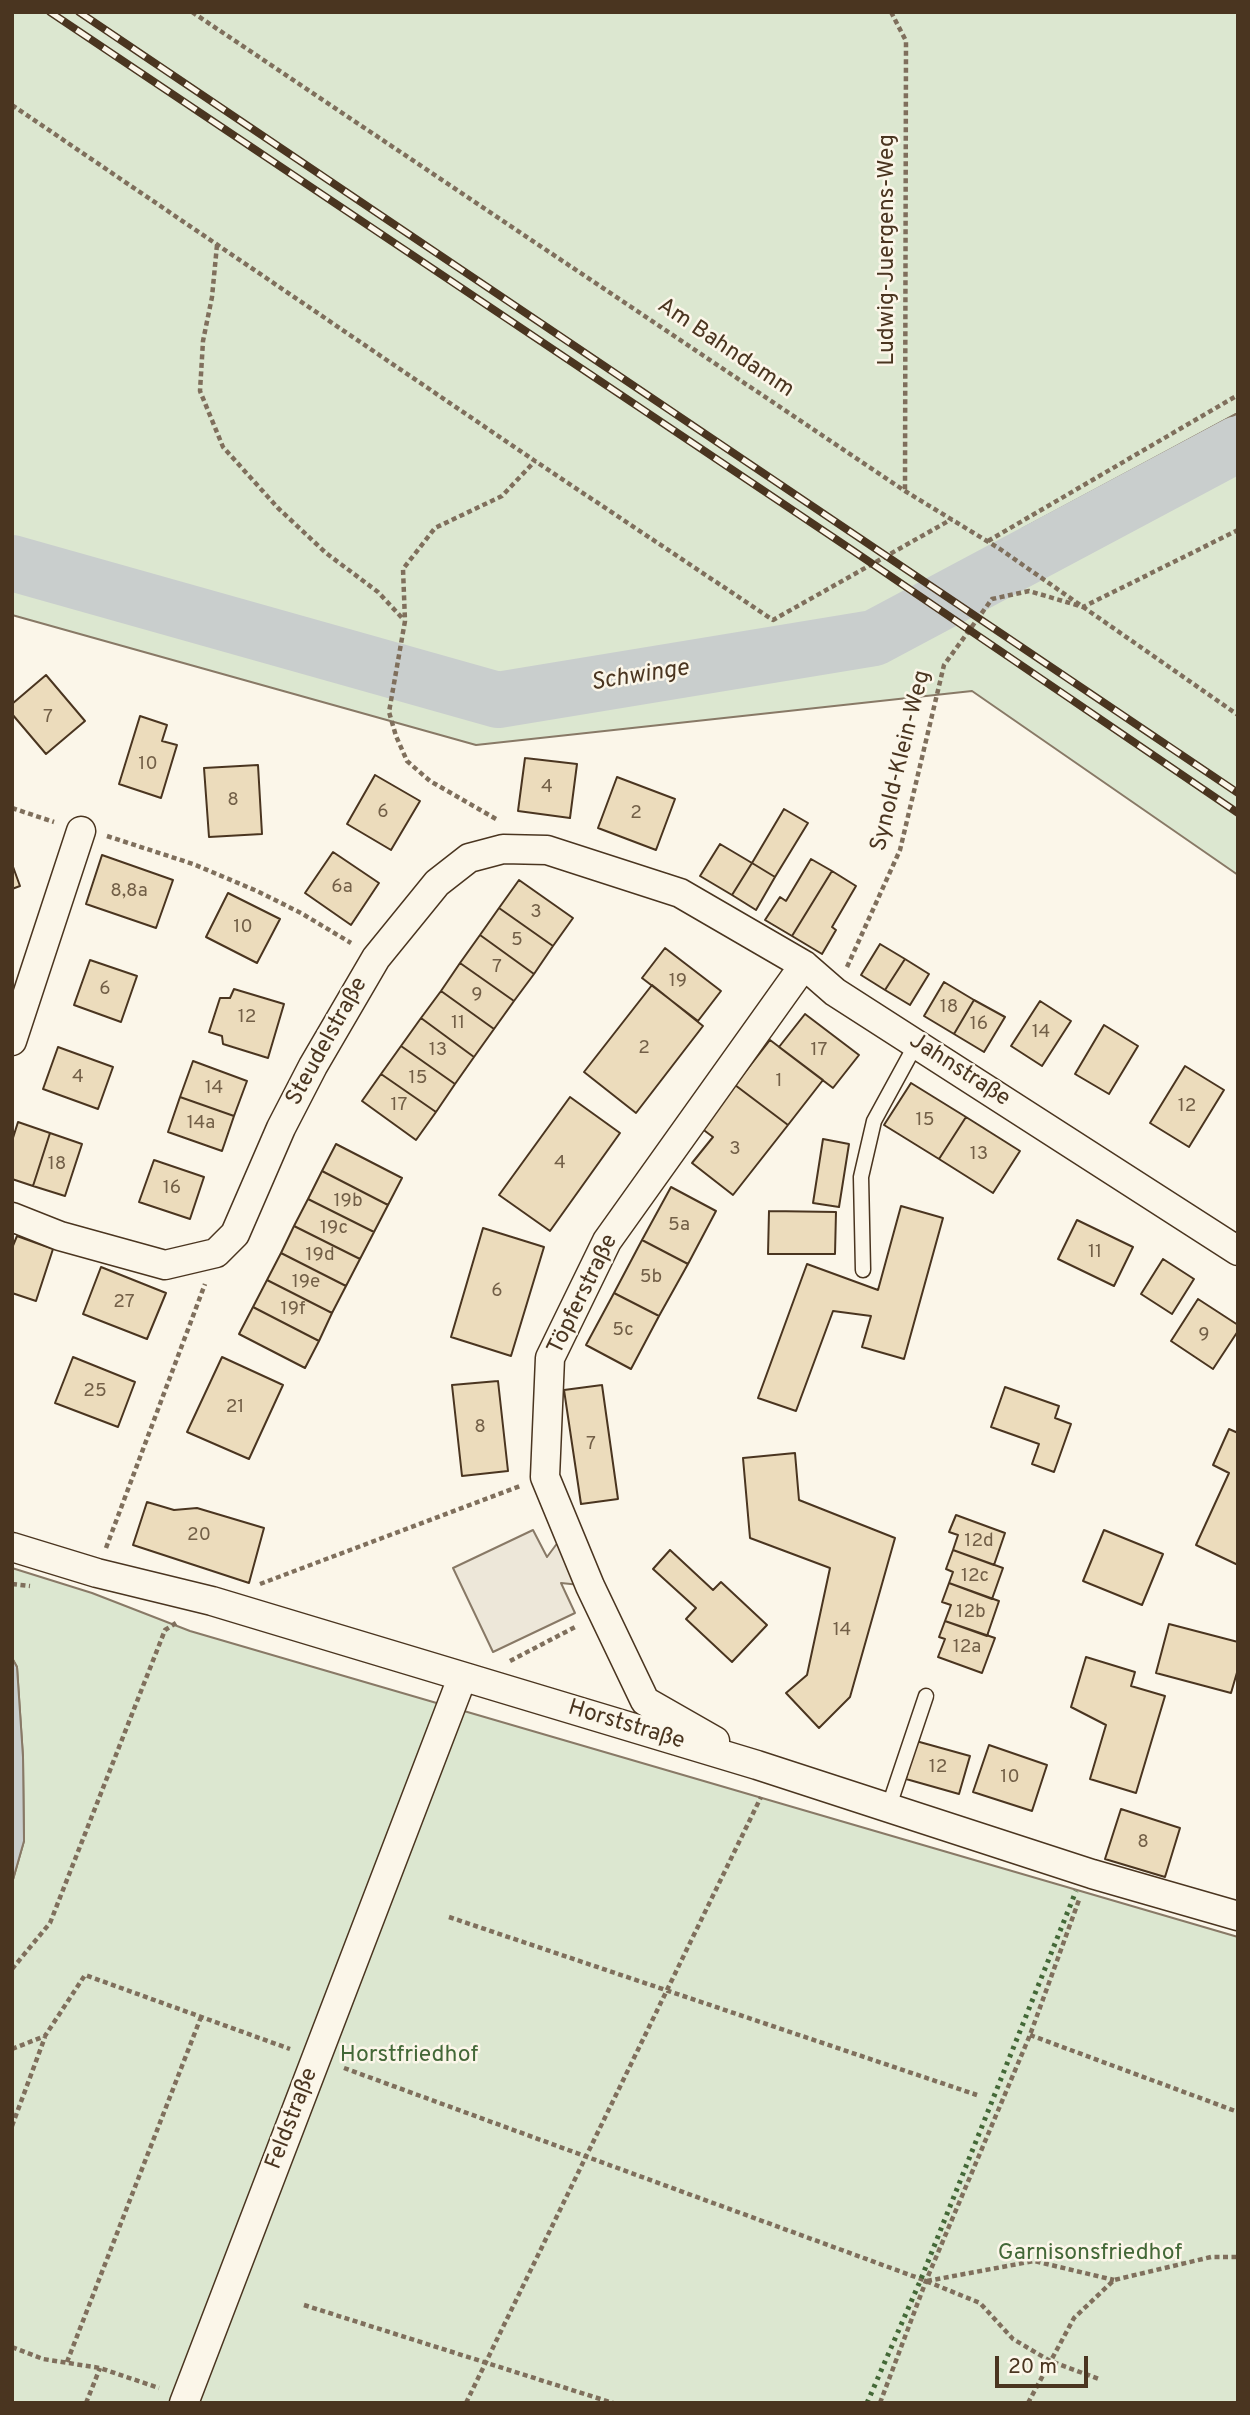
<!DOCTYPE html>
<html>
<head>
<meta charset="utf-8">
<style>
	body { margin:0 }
	#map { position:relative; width:1250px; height:2415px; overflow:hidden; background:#fbf6e9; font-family:Overpass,sans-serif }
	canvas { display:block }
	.frame { position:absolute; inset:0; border:14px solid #4a3520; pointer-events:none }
	.scale { position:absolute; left:995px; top:2356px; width:93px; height:32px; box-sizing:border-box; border:4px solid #4a3520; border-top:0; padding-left:9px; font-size:21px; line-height:24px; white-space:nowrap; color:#4a3520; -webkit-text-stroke:5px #fbf6e9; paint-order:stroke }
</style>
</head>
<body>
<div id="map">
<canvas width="1250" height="2415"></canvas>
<div class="frame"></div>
<div class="scale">20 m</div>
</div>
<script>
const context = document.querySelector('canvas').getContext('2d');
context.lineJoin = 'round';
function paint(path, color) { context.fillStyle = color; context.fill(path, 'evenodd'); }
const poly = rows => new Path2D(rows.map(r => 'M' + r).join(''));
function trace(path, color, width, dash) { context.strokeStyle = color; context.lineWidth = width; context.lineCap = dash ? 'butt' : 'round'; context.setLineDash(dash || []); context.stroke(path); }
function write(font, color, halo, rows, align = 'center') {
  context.font = font + ' Overpass,sans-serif'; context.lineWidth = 5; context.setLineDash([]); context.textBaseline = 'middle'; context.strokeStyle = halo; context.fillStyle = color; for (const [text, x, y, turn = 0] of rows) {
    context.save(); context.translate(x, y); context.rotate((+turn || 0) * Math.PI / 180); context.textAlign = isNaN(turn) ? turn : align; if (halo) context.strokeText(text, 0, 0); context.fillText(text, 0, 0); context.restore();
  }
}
const green = poly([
	[12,12,1238,12,1238,413,1023,530,1047,546,1055,566,1238,467,1238,875,972,691,476,745,12,615,12,12],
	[12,1568,92,1593,190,1631,1238,1937,1238,2403,12,2403,12,1883,24,1841,23,1757,17,1667,12,1658,12,1568]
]);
paint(green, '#dce7d0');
trace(green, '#887966', 2);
const parking = poly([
	[533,1530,547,1557,567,1530,590,1586,561,1583,575,1613,493,1652,453,1568,533,1530]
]);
paint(parking, '#ede7d9');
trace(parking, '#887966', 2);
const water = poly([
	[1238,413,1238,467,1054,566,1047,546,1022,529,1238,413],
	[12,1658,17,1667,23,1757,24,1841,12,1883,12,1658]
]);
paint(water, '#c9cecd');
trace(water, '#887966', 2);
trace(poly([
	[12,563,498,700,874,638,1238,444]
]), '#c9cecd', 56);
const building = poly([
	[46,675,85,721,46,754,12,714,12,704,46,675],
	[140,716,167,725,162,741,177,745,161,798,119,784,140,716],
	[525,758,577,764,570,818,518,811,525,758],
	[258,765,262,834,209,837,204,768,258,765],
	[375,775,420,801,391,850,347,824,375,775],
	[617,777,675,799,656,850,598,828,617,777],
	[784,809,808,823,775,877,752,863,784,809],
	[720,844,752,863,732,895,700,876,720,844],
	[333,852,379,883,351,925,305,893,333,852],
	[102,855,173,880,156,928,86,904,102,855],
	[811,859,832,871,792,936,765,920,780,897,786,901,811,859],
	[752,863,775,877,756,910,732,895,752,863],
	[12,864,20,886,12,889,12,864],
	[832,871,856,886,832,927,836,930,822,954,792,936,832,871],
	[519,880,573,918,553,946,499,908,519,880],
	[228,893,280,919,257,963,206,937,228,893],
	[499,908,553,946,534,974,480,935,499,908],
	[480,935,534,974,514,1001,460,963,480,935],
	[880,944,905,959,885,990,861,975,880,944],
	[665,948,721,991,698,1021,642,978,665,948],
	[905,959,929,974,910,1005,885,990,905,959],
	[90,960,137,976,121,1022,74,1005,90,960],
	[460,963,514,1001,494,1029,441,991,460,963],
	[944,982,974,1000,954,1034,924,1016,944,982],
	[652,985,703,1026,636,1113,584,1072,652,985],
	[234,989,284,1004,268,1058,223,1044,222,1036,209,1032,220,998,230,998,234,989],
	[441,991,494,1029,474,1057,421,1018,441,991],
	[974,1000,1005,1017,984,1052,954,1034,974,1000],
	[1040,1001,1071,1021,1042,1066,1011,1046,1040,1001],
	[805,1014,859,1055,833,1088,779,1047,805,1014],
	[421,1018,474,1057,455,1084,401,1046,421,1018],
	[1104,1025,1138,1046,1109,1094,1075,1074,1104,1025],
	[770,1040,823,1080,788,1125,735,1085,770,1040],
	[401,1046,455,1084,436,1112,381,1074,401,1046],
	[58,1047,113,1067,98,1109,43,1089,58,1047],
	[193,1061,247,1081,234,1116,180,1097,193,1061],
	[1185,1066,1224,1090,1189,1147,1150,1123,1185,1066],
	[381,1074,436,1112,416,1140,362,1101,381,1074],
	[911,1083,966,1117,939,1159,884,1125,911,1083],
	[735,1085,788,1125,733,1195,692,1163,713,1137,701,1128,735,1085],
	[180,1097,234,1116,222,1151,168,1132,180,1097],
	[570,1097,620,1133,550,1231,499,1195,570,1097],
	[966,1117,1020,1151,993,1193,939,1159,966,1117],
	[18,1122,50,1133,33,1186,12,1179,12,1141,18,1122],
	[50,1133,82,1144,65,1196,33,1186,50,1133],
	[823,1139,849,1144,839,1207,813,1203,823,1139],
	[336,1144,402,1178,388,1205,322,1171,336,1144],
	[154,1160,204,1177,190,1219,139,1202,154,1160],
	[322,1171,388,1205,374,1232,308,1199,322,1171],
	[671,1187,716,1211,688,1264,642,1240,671,1187],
	[308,1199,374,1232,360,1259,294,1226,308,1199],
	[901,1206,943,1218,904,1359,862,1347,871,1316,833,1311,796,1411,758,1398,807,1264,878,1290,901,1206],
	[769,1211,836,1212,835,1254,768,1254,769,1211],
	[1077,1220,1133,1247,1114,1286,1058,1259,1077,1220],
	[294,1226,360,1259,346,1286,281,1253,294,1226],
	[483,1228,544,1247,511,1356,451,1337,483,1228],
	[17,1236,53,1249,36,1301,12,1293,12,1248,17,1236],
	[642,1240,688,1264,659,1316,614,1293,642,1240],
	[281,1253,346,1286,332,1313,267,1280,281,1253],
	[1163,1259,1194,1279,1172,1314,1141,1294,1163,1259],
	[101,1267,166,1293,147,1339,83,1314,101,1267],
	[267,1280,332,1313,319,1341,253,1307,267,1280],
	[614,1293,659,1316,631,1369,586,1345,614,1293],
	[1198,1299,1238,1325,1238,1331,1213,1369,1171,1341,1198,1299],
	[253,1307,319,1341,305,1368,239,1334,253,1307],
	[73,1357,135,1382,118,1427,55,1403,73,1357],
	[222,1357,283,1385,249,1459,187,1432,222,1357],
	[498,1381,508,1471,462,1476,452,1385,498,1381],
	[602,1385,618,1499,581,1504,564,1390,602,1385],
	[1005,1387,1059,1406,1055,1418,1071,1424,1054,1472,1032,1464,1039,1444,991,1427,1005,1387],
	[1229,1429,1238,1433,1238,1565,1196,1545,1229,1473,1213,1465,1229,1429],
	[795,1453,799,1500,895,1538,850,1697,819,1728,786,1693,807,1675,830,1568,750,1538,743,1458,795,1453],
	[147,1502,174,1510,197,1508,264,1528,249,1583,133,1545,147,1502],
	[956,1515,1005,1533,994,1565,953,1550,958,1535,949,1532,956,1515],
	[1104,1530,1163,1554,1142,1605,1083,1581,1104,1530],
	[670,1550,713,1590,721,1582,767,1625,732,1662,686,1619,696,1608,653,1569,670,1550],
	[953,1550,1003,1568,992,1599,949,1583,953,1572,946,1569,953,1550],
	[949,1583,999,1601,987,1636,945,1621,951,1605,942,1602,949,1583],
	[945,1621,995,1638,982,1673,938,1657,945,1639,939,1637,945,1621],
	[1169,1624,1238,1642,1238,1669,1231,1693,1156,1673,1169,1624],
	[1086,1657,1135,1672,1131,1686,1165,1696,1136,1793,1090,1779,1106,1725,1071,1707,1086,1657],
	[916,1741,970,1756,959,1794,906,1779,916,1741],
	[989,1745,1047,1765,1032,1811,973,1792,989,1745],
	[1121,1809,1180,1828,1165,1877,1105,1859,1121,1809]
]);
paint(building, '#ecdcbc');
trace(building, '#4a3520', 2);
const lane = poly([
	[863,1270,861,1177,874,1121,916,1044],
	[888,1809,926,1696]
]);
const street = poly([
	[12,1041,81,831],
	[12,1217,60,1236,165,1265,216,1253,235,1234,281,1128,313,1066,376,958,437,883,469,858,503,849,547,850,680,893,804,965,835,992,1238,1251],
	[12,1547,97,1573,212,1601,757,1765,1092,1874,1238,1916],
	[715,1741,645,1701,590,1586,545,1477,550,1358,607,1241,804,965],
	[184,2403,462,1678]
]);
trace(lane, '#4a3520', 17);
trace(street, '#4a3520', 31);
trace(poly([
	[192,12,905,491,1000,549,1238,715],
	[891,12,906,41,905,490],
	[12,105,535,461,773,620,952,519],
	[217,245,212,297,203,341,200,391,223,447,278,508,326,553,378,592,404,620],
	[988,541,1238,395],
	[12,808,54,822],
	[496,819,430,781,407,761,396,736,389,712,405,621,403,569,435,528,502,496,535,461],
	[107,836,193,864,257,891,301,913,351,943],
	[847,967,900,850,944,665,992,599,1029,591,1083,607,1238,530],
	[106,1548,205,1284],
	[12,1584,30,1586],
	[260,1584,520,1486],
	[510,1661,577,1626],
	[449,1917,977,2095],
	[12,1969,50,1923,165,1630,176,1623],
	[1030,2035,1238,2112],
	[12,2049,45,2036,85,1975,290,2049],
	[344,2068,921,2279,980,2303,1013,2339,1050,2361,1099,2379],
	[12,2126,45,2037],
	[927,2281,1034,2261,1114,2280],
	[304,2305,613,2403],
	[12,2347,43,2359,100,2368,159,2388],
	[67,2362,201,2017],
	[86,2403,100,2368],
	[466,2403,761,1797],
	[880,2403,926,2281,1030,2035,1079,1900],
	[1028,2403,1074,2318,1114,2280,1211,2257,1238,2257]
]), '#7f6f5c', 4.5, [5, 3.5]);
trace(lane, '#fbf6e9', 14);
trace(street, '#fbf6e9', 28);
const rail = poly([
	[50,12,852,550,1238,813],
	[79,12,1238,793]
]);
trace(rail, '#4a3520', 8);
trace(rail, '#fbf6e9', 5, [16]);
trace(poly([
	[867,2403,921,2279,1076,1891]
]), '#436837', 5, [3.5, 5]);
write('19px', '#725f47', null, [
	["7",48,718],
	["10",148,765],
	["4",547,788],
	["8",233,801],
	["6",383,813],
	["2",636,814],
	["6a",342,888],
	["8,8a",129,892],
	["3",536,913],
	["10",243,928],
	["5",517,941],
	["7",497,968],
	["19",678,982],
	["6",105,990],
	["9",477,996],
	["18",949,1008],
	["12",247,1018],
	["11",458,1024],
	["16",979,1025],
	["14",1041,1033],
	["2",644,1049],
	["13",438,1051],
	["17",819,1051],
	["4",78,1078],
	["15",418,1079],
	["1",779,1082],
	["14",214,1089],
	["17",399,1106],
	["12",1187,1107],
	["15",925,1121],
	["14a",201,1124],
	["3",735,1150],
	["13",979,1155],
	["4",560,1164],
	["18",57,1165],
	["16",172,1189],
	["19b",348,1202],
	["5a",679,1226],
	["19c",334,1229],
	["11",1095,1253],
	["19d",320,1256],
	["5b",651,1278],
	["19e",306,1283],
	["6",497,1292],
	["27",124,1303],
	["19f",293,1310],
	["5c",623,1331],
	["9",1204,1336],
	["25",95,1392],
	["21",235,1408],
	["8",480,1428],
	["7",591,1445],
	["20",199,1536],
	["12d",979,1542],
	["12c",975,1577],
	["12b",971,1613],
	["14",842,1631],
	["12a",967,1648],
	["12",938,1768],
	["10",1010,1778],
	["8",1143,1843]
]);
write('23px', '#4a3520', '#fbf6e9', [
	["Ludwig-Juergens-Weg",888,250,-90],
	["Am Bahndamm",725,349,34],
	["Synold-Klein-Weg",902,761,-76],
	["Steudelstraße",328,1042,-61],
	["Jahnstraße",959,1071,33],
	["Töpferstraße",584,1295,-64],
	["Horststraße",626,1726,17],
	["Feldstraße",293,2119,-69]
]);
write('23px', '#436837', '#fbf6e9', [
	["Horstfriedhof",409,2056],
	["Garnisonsfriedhof",1090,2254]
]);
write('italic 24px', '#4a3520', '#fbf6e9', [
	["Schwinge",640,677,-9]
]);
</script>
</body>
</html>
